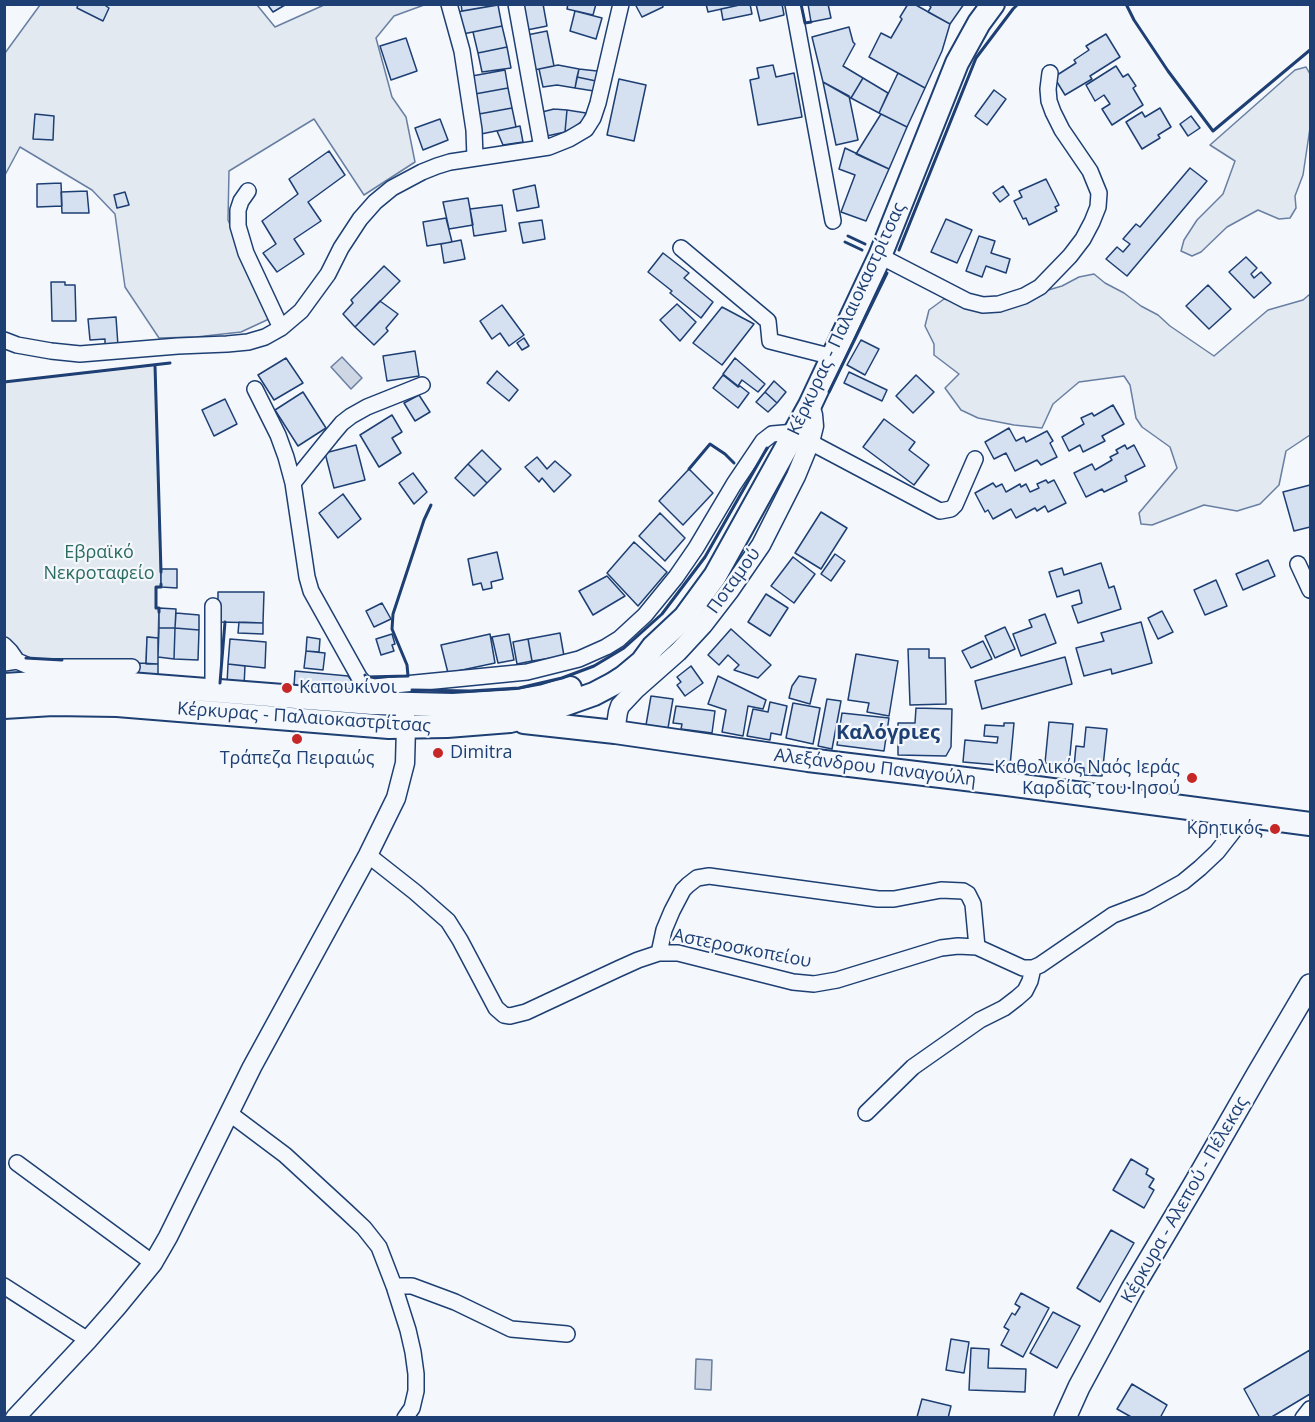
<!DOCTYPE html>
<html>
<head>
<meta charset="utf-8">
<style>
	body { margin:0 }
	#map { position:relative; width:1315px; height:1422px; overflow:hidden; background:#f4f7fb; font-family:"Open Sans",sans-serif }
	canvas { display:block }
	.frame { position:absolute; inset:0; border:6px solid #1d3f73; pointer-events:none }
</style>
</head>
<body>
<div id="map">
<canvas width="1315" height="1422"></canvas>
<div class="frame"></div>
</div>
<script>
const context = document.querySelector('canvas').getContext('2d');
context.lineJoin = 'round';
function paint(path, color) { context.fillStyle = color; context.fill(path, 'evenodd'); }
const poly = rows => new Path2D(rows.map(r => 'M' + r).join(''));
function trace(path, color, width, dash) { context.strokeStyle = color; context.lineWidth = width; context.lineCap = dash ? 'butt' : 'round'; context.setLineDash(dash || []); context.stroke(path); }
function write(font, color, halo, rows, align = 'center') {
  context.font = font + ' "Open Sans",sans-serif'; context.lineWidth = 4.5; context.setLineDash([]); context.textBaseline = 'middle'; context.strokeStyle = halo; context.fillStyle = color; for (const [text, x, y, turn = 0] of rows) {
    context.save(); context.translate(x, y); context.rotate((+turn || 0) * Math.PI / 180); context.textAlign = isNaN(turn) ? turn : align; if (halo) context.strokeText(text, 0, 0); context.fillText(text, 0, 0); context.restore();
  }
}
const green = poly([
	[40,5,257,5,275,27,324,5,424,5,394,16,376,38,392,97,406,117,415,162,364,195,314,119,229,171,228,220,269,319,241,332,196,337,159,338,125,287,115,214,92,190,20,147,5,175,5,53,40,5],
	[1306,67,1310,74,1310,128,1303,175,1295,196,1296,208,1290,218,1279,219,1258,210,1227,227,1201,252,1192,256,1181,251,1184,240,1197,220,1223,194,1235,161,1210,145,1295,70,1306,67],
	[1094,274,1105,283,1124,293,1141,306,1158,315,1170,326,1214,356,1268,310,1303,300,1310,294,1310,435,1286,451,1279,485,1260,504,1237,511,1204,505,1152,525,1141,524,1139,513,1177,468,1170,447,1142,427,1136,418,1130,385,1124,376,1079,382,1053,404,1042,428,1014,425,978,418,961,410,945,388,959,374,934,355,934,344,925,326,929,310,944,299,958,302,971,310,1001,312,1021,298,1062,286,1079,277,1094,274],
	[155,365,161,587,156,588,156,608,159,608,158,638,147,637,146,664,17,658,5,642,4,382,155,365]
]);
paint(green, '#e3e9f0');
trace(green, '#687fa3', 1.5);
const water = poly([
	[342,357,362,378,351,389,331,367,342,357],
	[696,1359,712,1360,711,1390,695,1389,696,1359]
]);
paint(water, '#cfd7e4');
trace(water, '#687fa3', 1.5);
const building = poly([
	[78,4,103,4,109,8,103,21,77,8,78,4],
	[267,4,285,4,285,5,273,12,267,4],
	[461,4,491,4,491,6,462,11,461,4],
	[521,4,543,4,547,26,527,30,521,4],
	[568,4,596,4,593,15,567,9,568,4],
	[635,4,662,4,663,7,642,17,635,4],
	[706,4,744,4,708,12,706,4],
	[744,4,750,4,752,14,723,20,721,9,744,4],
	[756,4,782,4,784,15,760,21,756,4],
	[808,4,828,4,831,18,811,22,808,4],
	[908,4,914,4,950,24,942,51,925,88,869,57,881,33,891,38,902,19,900,17,908,4],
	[927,4,964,4,950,24,928,12,931,7,927,4],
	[498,5,502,26,463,34,457,12,498,5],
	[575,11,602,18,596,39,570,31,575,11],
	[502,26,507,47,478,53,473,32,502,26],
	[849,27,853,42,855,44,843,66,863,78,851,98,823,82,812,37,849,27],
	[547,31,554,66,534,70,527,35,547,31],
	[1106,34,1120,57,1090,76,1092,79,1065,95,1054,77,1076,63,1074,60,1089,50,1086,46,1106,34],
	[406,38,417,71,391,80,380,46,406,38],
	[507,47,511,68,482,72,478,53,507,47],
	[558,65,579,69,575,88,557,85,543,87,539,69,558,65],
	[773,65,776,77,794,73,802,117,758,125,750,80,759,78,757,68,773,65],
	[1116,66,1123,77,1128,74,1136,86,1133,88,1143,105,1112,125,1102,109,1110,104,1104,95,1095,101,1086,85,1116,66],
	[579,69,597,71,596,81,577,77,579,69],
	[505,70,508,88,475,94,472,76,505,70],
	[898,73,925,88,907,127,879,113,898,73],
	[577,77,596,81,594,91,575,88,577,77],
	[863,78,888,93,879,113,851,98,863,78],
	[619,79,646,85,634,141,607,135,619,79],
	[823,82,849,96,858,140,836,145,823,82],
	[508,88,512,108,479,114,475,94,508,88],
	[994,90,1006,99,987,125,975,116,994,90],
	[512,108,516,127,481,134,479,114,512,108],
	[1160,108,1171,127,1158,135,1160,138,1142,149,1126,122,1142,112,1145,117,1160,108],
	[554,109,567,110,565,132,547,136,542,112,554,109],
	[567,110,586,113,583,120,575,127,565,132,567,110],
	[35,114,54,116,53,140,33,139,35,114],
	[881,114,907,127,889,169,856,154,881,114],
	[1191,116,1200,128,1188,136,1180,124,1191,116],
	[440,119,448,140,423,150,415,128,440,119],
	[520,126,523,142,503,145,497,131,520,126],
	[845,148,889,169,866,221,841,212,855,175,839,169,845,148],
	[329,151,345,175,308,202,321,221,294,239,304,254,277,272,263,253,276,244,262,221,298,194,289,179,329,151],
	[1190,168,1207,181,1127,276,1106,259,1117,247,1123,252,1130,244,1123,239,1136,224,1140,227,1190,168],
	[1046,179,1059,205,1055,207,1057,211,1029,225,1026,218,1023,219,1014,201,1022,197,1019,191,1046,179],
	[61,183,62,206,37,207,37,184,61,183],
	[535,185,539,207,517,211,513,190,535,185],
	[1003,186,1009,195,1000,202,993,193,1003,186],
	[87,191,89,213,62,213,61,192,87,191],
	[125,192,129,205,117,208,114,195,125,192],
	[468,198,473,225,449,229,443,202,468,198],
	[502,205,506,231,474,236,470,209,502,205],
	[446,218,452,242,427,246,423,222,446,218],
	[946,219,972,230,957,263,931,252,946,219],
	[542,220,545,239,523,243,519,223,542,220],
	[979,236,995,241,991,253,1010,259,1006,273,986,266,982,277,966,271,979,236],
	[461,240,465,259,444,263,441,244,461,240],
	[663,253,689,273,684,278,713,302,701,318,670,293,672,291,648,272,663,253],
	[1246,257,1257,268,1251,274,1254,278,1261,272,1271,283,1254,298,1229,272,1246,257],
	[384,266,400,281,355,327,343,314,353,303,351,300,384,266],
	[51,282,65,282,65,285,75,285,76,321,52,321,51,282],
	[1208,285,1231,309,1209,329,1186,306,1208,285],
	[380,301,398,314,386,328,388,331,374,345,355,327,380,301],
	[677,304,696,322,680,341,660,320,677,304],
	[502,305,524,335,509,346,500,333,492,339,480,321,502,305],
	[722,307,754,324,722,365,693,343,722,307],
	[116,317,118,346,105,347,105,339,90,340,88,319,116,317],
	[524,338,529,346,522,350,517,343,524,338],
	[861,340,879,349,865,375,847,365,861,340],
	[415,351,419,376,387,381,383,356,415,351],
	[286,358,303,383,274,400,258,375,286,358],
	[735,358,765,384,758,392,742,380,738,386,723,374,735,358],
	[497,371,518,390,509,401,487,383,497,371],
	[849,372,887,390,882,401,844,383,849,372],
	[723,375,738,387,740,386,749,393,738,408,713,388,723,375],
	[916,375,934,392,913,413,896,396,916,375],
	[774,381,786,392,777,403,765,392,774,381],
	[303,392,326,428,298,446,275,410,303,392],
	[765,392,777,403,768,412,756,402,765,392],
	[419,395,430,412,415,421,404,403,419,395],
	[225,399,237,424,214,436,202,410,225,399],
	[1113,405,1124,424,1102,436,1105,441,1083,452,1080,445,1069,451,1062,437,1084,424,1081,418,1092,413,1094,416,1113,405],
	[392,415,402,432,392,438,401,453,379,467,360,435,392,415],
	[884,419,915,442,909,450,929,465,914,485,863,447,884,419],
	[1009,428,1016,441,1024,437,1026,442,1047,431,1053,441,1050,443,1057,457,1041,465,1037,460,1015,471,1006,453,994,459,985,442,1009,428],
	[356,445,365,480,334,488,325,453,356,445],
	[1125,445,1127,449,1134,445,1145,466,1125,476,1127,481,1104,492,1102,489,1086,497,1074,473,1092,464,1095,470,1112,460,1110,457,1118,453,1116,450,1125,445],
	[482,450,501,469,487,483,468,464,482,450],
	[537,457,547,469,555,461,571,475,554,492,542,478,539,482,525,467,537,457],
	[468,464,487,483,474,496,455,478,468,464],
	[689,469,713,493,683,525,659,501,689,469],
	[413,473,427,492,414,504,399,483,413,473],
	[1046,480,1048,483,1054,480,1066,503,1048,512,1045,506,1037,511,1035,508,1016,518,1011,509,993,519,988,510,985,512,975,493,993,483,996,487,1002,484,1006,492,1020,484,1021,487,1026,484,1030,492,1039,488,1037,484,1046,480],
	[1310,485,1310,527,1294,531,1283,492,1310,485],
	[343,494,361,519,338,538,319,513,343,494],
	[821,512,847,528,821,569,795,553,821,512],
	[660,513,685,538,665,561,639,536,660,513],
	[634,542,667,572,638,606,607,573,634,542],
	[497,552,503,579,491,582,492,588,483,590,481,583,473,585,468,559,497,552],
	[835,554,845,561,831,581,821,574,835,554],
	[793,557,815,574,794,603,771,586,793,557],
	[1268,560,1275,576,1243,590,1236,574,1268,560],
	[1101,563,1109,588,1114,586,1121,609,1078,623,1072,606,1082,603,1079,590,1057,597,1049,572,1062,568,1064,575,1101,563],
	[161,569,177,569,177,588,161,587,161,569],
	[607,576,625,596,593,615,579,591,607,576],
	[1216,580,1227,606,1205,615,1194,590,1216,580],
	[218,592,264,592,263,623,218,622,218,592],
	[766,594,788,608,770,636,748,622,766,594],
	[382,603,391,619,374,627,366,611,382,603],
	[159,608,176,609,175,628,159,628,159,608],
	[1162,611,1173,632,1158,639,1148,618,1162,611],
	[176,613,199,615,199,630,175,628,176,613],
	[1045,614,1056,643,1021,656,1013,634,1032,627,1029,620,1045,614],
	[239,622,263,623,263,634,238,633,239,622],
	[1141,622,1152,663,1112,674,1111,669,1084,676,1076,648,1104,641,1101,633,1141,622],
	[1005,627,1015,649,995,658,985,636,1005,627],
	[159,628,175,628,174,659,158,657,159,628],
	[175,628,199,630,198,660,174,659,175,628],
	[731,629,771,665,758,678,734,670,739,665,728,655,719,665,708,655,731,629],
	[560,633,564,656,532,661,528,639,560,633],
	[392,634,395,644,392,645,394,651,381,655,376,639,392,634],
	[490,634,495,663,448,673,441,645,490,634],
	[509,634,514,660,498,663,492,637,509,634],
	[147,637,158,638,158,664,146,664,147,637],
	[307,637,320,639,319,652,306,651,307,637],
	[230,639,266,642,265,668,228,664,230,639],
	[528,639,532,661,517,664,513,642,528,639],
	[983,641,992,659,971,668,962,651,983,641],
	[908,649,929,649,929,658,945,658,946,704,910,705,908,649],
	[306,651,325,653,323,670,304,668,306,651],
	[856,654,898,661,889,716,867,712,869,703,848,700,856,654],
	[1065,657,1072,684,982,709,975,681,1065,657],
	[139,663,158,664,158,677,138,676,139,663],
	[228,664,245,666,244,686,227,684,228,664],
	[691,666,703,683,685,696,677,685,681,682,677,677,691,666],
	[295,671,348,676,358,688,358,691,294,686,295,671],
	[718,676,766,700,763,709,748,706,743,736,722,732,726,710,708,704,718,676],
	[799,676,816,679,810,704,789,698,792,686,799,676],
	[651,696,673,699,668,728,646,725,651,696],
	[827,699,841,701,832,749,818,746,827,699],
	[770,702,787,706,781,735,771,733,770,740,747,736,753,709,768,712,770,702],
	[793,703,820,708,813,744,786,738,793,703],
	[676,706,715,711,712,733,681,729,682,724,673,723,676,706],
	[916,708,952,709,951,747,946,756,898,755,898,723,915,723,916,708],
	[842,713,889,718,884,751,837,745,842,713],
	[1049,722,1073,724,1069,765,1045,763,1049,722],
	[1004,723,1014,723,1010,766,963,762,965,740,997,743,998,737,984,736,985,725,1004,726,1004,723],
	[1086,727,1107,729,1102,776,1084,775,1084,768,1074,767,1076,746,1084,747,1086,727],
	[1131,1159,1148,1169,1146,1174,1154,1179,1149,1187,1154,1190,1144,1208,1113,1190,1131,1159],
	[1111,1230,1134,1243,1100,1302,1077,1288,1111,1230],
	[1021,1293,1049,1308,1023,1357,1001,1345,1009,1330,1004,1327,1012,1313,1015,1315,1020,1307,1015,1304,1021,1293],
	[1053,1312,1080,1326,1057,1368,1030,1353,1053,1312],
	[951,1339,969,1342,964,1373,946,1370,951,1339],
	[971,1348,989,1349,988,1368,1026,1369,1025,1392,969,1390,971,1348],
	[1310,1350,1310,1394,1270,1418,1260,1418,1244,1389,1310,1350],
	[1132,1384,1167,1405,1160,1418,1133,1418,1117,1409,1132,1384],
	[922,1399,951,1406,948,1418,917,1417,922,1399]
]);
paint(building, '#d5e0f0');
trace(building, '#1d3f73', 1.5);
const minor = poly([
	[449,4,462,51,474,130,475,158],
	[516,4,542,148],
	[793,4,833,221],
	[248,191,241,201,238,210,238,226,246,253,281,328],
	[681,248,768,321,770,341,833,357],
	[880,256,967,301,983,305,999,304,1024,296,1040,287,1070,256,1083,239,1092,222,1098,207,1099,193,1090,171,1062,130,1053,112,1049,101,1048,89,1050,73],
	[4,340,17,345,51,351,80,354,178,346,227,344,248,342,265,337,281,328,301,311,328,274,341,248,360,219,375,202,392,188,422,172,437,166,450,162,549,147,569,139,586,129,593,118,598,103,621,4],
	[255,389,278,435,286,457,293,483,307,577,311,591,359,677,365,684,374,687],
	[810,442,940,511,951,509,955,505,975,459],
	[293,483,331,436,342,423,351,416,367,407,422,385],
	[1298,564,1310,590],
	[213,606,213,690],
	[4,645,10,651,17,661],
	[4,663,17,661,31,667,132,667],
	[372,703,374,687,527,672,579,659,606,647,619,639,645,615,676,577,696,548,734,484,763,441,772,434,795,432],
	[368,855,415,892,448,921,460,940,496,1008,504,1015,510,1016,526,1012,618,969,638,960,659,953,678,953,793,982,814,984,837,980,941,948,958,946,977,947,1023,968,1033,968,1040,965,1113,915,1147,902,1183,882,1200,868,1217,852,1246,815],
	[659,953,664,930,672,911,683,890,688,885,697,878,709,876,878,899,894,899,941,890,963,891,968,894,973,904,977,947],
	[229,1113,285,1155,347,1212,364,1228,379,1247,394,1286,408,1330,413,1352,416,1374,416,1391,412,1408,405,1418],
	[866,1113,913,1067,980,1020,1004,1008,1017,998,1025,991,1030,981,1033,968],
	[17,1163,153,1263],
	[4,1286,88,1340],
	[394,1286,412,1286,455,1302,511,1329,567,1334],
	[1303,1418,1310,1409]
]);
const tertiary = poly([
	[615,732,618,712,620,706,635,690,678,652,703,625,730,590,761,545,796,476,810,442,814,426,813,415,810,405],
	[15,1418,88,1340,117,1307,153,1263,168,1237,252,1067,368,855,396,798,405,763,406,727,404,705]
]);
const secondary = poly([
	[1065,1418,1079,1387,1132,1289,1195,1183,1257,1075,1310,985]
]);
const primary = poly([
	[4,685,52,682,117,683,372,703,453,705,517,701,544,696,570,688],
	[4,707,53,704,117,705,389,727,447,726,510,721,540,713,594,694,613,684,624,677,642,662,653,647,685,617,715,576,810,405,880,256,957,63,979,23,993,4],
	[524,722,615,732,808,760,1007,784,1310,824]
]);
trace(minor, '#1d3f73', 18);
trace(tertiary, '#1d3f73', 21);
trace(secondary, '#1d3f73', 24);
trace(primary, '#1d3f73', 26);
trace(minor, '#f4f7fb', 15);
trace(tertiary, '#f4f7fb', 18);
trace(secondary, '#f4f7fb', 21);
trace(primary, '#f4f7fb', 22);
trace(poly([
	[801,4,805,23,811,22],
	[1126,4,1134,20,1168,71,1213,131,1310,50],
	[848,236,865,244],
	[845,242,862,250],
	[899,250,976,58,1013,9,1018,4],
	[155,365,161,572],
	[4,382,170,363],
	[829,392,887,273],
	[689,469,710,444,725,454,734,463],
	[159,612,159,608,156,608,156,587,161,587,161,584],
	[26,658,62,660],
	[365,675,366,677,408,676,407,665,392,629,393,614,424,520,431,505],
	[220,683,225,622],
	[412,690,470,691,519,688,562,678,594,666,624,648,662,614,705,557,767,448]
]), '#1d3f73', 3);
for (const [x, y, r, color] of [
	[287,688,6,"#c62828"],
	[297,739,6,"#c62828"],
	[438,753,6,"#c62828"],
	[1192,778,6,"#c62828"],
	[1275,829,6,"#c62828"]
]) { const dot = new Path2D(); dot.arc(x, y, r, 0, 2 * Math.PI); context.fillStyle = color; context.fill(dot); trace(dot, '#f4f7fb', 2); }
write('18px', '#1d3f73', '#f4f7fb', [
	["Κέρκυρας - Παλαιοκαστρίτσας",847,319,-65],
	["Ποταμού",734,581,-54],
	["Κέρκυρας - Παλαιοκαστρίτσας",304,718,4],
	["Αλεξάνδρου Παναγούλη",875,768,7],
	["Αστεροσκοπείου",742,949,11],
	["Κέρκυρα - Αλεπού - Πέλεκας",1185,1200,-60]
]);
write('18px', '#2c6c60', '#f4f7fb', [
	["Εβραϊκό",99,553],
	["Νεκροταφείο",99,574]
]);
write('18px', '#1d3f73', '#f4f7fb', [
	["Καπουκίνοι",299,688],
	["Dimitra",450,753],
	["Τράπεζα Πειραιώς",297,759,"center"],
	["Καθολικός Ναός Ιεράς",1180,768,"right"],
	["Καρδίας του Ιησού",1180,789,"right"],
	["Κρητικός",1263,829,"right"]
], 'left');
write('bold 20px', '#1d3f73', '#f4f7fb', [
	["Καλόγριες",888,733]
]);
</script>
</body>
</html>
